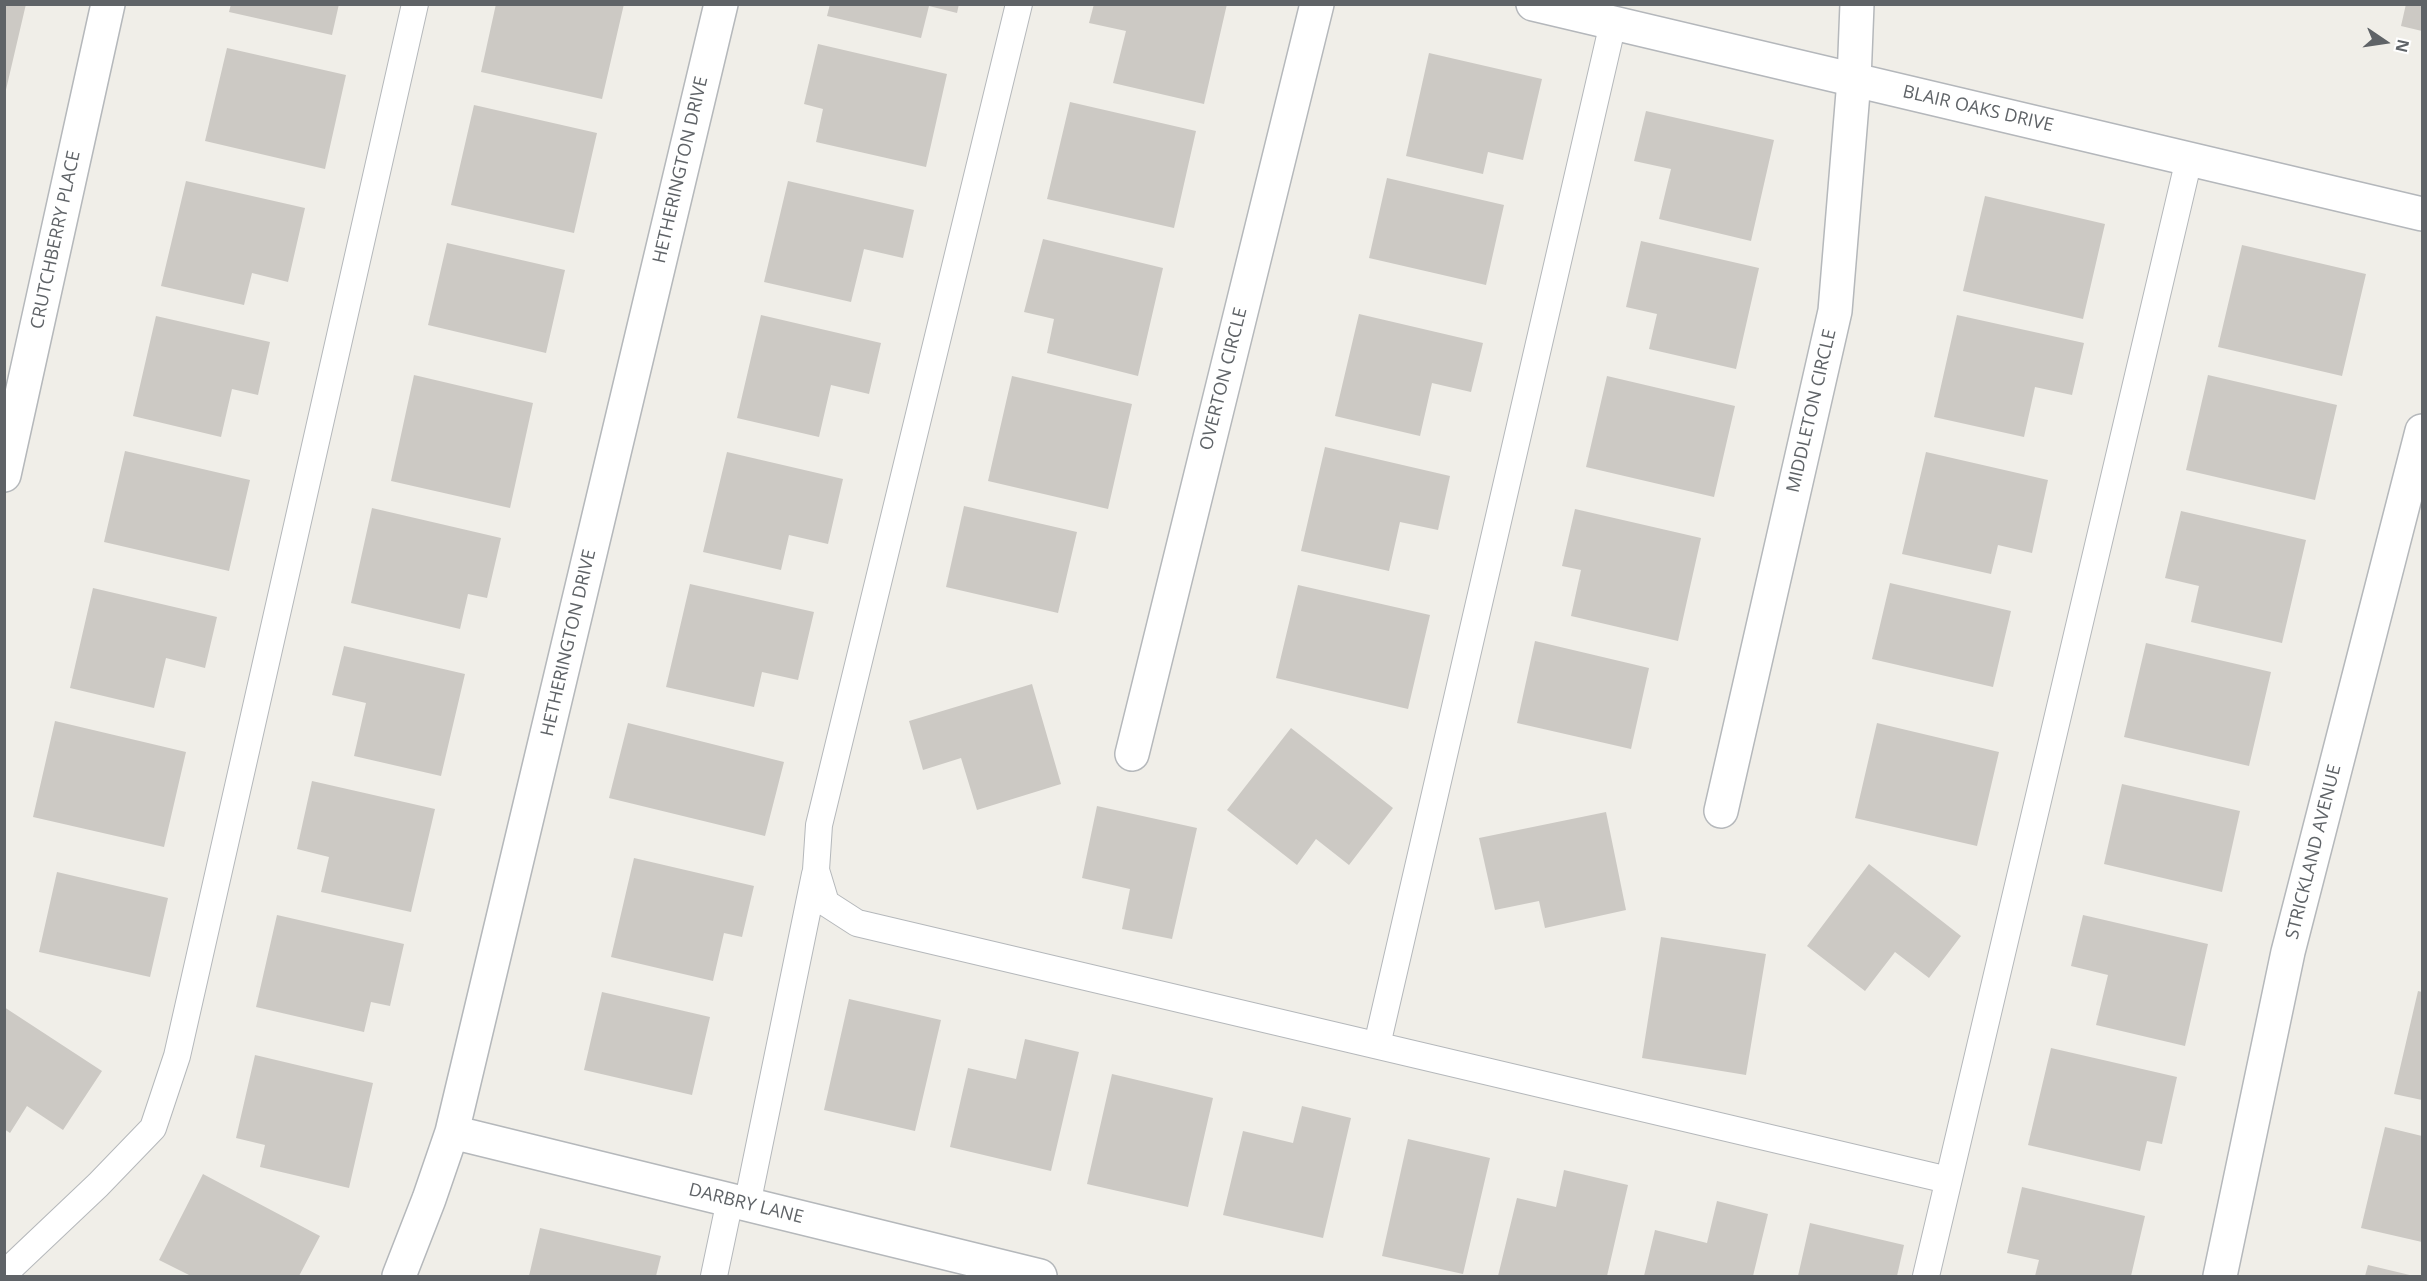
<!DOCTYPE html>
<html>
<head>
<meta charset="utf-8">
<style>
	body { margin:0 }
	#map { position:relative; width:2427px; height:1281px; overflow:hidden; background:#f0eee8; font-family:"Open Sans",sans-serif }
	canvas { display:block }
	.frame { position:absolute; inset:0; border:6px solid #5f6367; pointer-events:none }
	.north { position:absolute; left:2355px; top:12px; width:60px; height:60px; -webkit-text-stroke:4px #fff; paint-order:stroke; rotate:103deg; font-size:16px; font-weight:700; line-height:24px; text-align:center; color:#5f6367 }
	.north::after { content:''; display:block; margin:auto; width:21px; height:27px; background:#5f6367; clip-path:polygon(50% 0,100% 100%,50% 72%,0 100%) }
</style>
</head>
<body>
<div id="map">
<canvas width="2427" height="1281"></canvas>
<div class="frame"></div>
<div class="north">N</div>
</div>
<script>
const context = document.querySelector('canvas').getContext('2d');
context.lineJoin = 'round';
function paint(path, color) { context.fillStyle = color; context.fill(path, 'evenodd'); }
const poly = rows => new Path2D(rows.map(r => 'M' + r).join(''));
function trace(path, color, width, dash) { context.strokeStyle = color; context.lineWidth = width; context.lineCap = dash ? 'butt' : 'round'; context.setLineDash(dash || []); context.stroke(path); }
function write(font, color, halo, rows, align = 'center') {
  context.font = font + ' "Open Sans",sans-serif'; context.lineWidth = 4.5; context.setLineDash([]); context.textBaseline = 'middle'; context.strokeStyle = halo; context.fillStyle = color; for (const [text, x, y, turn = 0] of rows) {
    context.save(); context.translate(x, y); context.rotate((+turn || 0) * Math.PI / 180); context.textAlign = isNaN(turn) ? turn : align; if (halo) context.strokeText(text, 0, 0); context.fillText(text, 0, 0); context.restore();
  }
}
paint(poly([
	[4,4,26,4,5,94,4,94],
	[231,4,339,4,332,35,229,12],
	[496,4,624,4,602,99,481,72],
	[830,4,959,4,957,13,929,6,921,38,827,16],
	[1094,4,1227,4,1204,104,1113,83,1126,31,1089,23],
	[2406,4,2422,4,2422,31,2401,26],
	[818,44,947,74,926,167,816,142,823,109,804,104],
	[227,48,346,75,325,169,205,141],
	[1429,53,1542,79,1523,160,1488,152,1483,174,1406,156],
	[1070,102,1196,131,1174,228,1047,199],
	[474,105,597,133,574,233,451,205],
	[1646,111,1774,140,1751,241,1659,219,1671,169,1634,161],
	[1387,178,1504,205,1486,285,1369,258],
	[186,181,305,208,288,282,252,273,244,305,161,286],
	[788,181,914,210,903,258,864,249,851,302,764,282],
	[1985,196,2105,224,2083,319,1963,291],
	[1043,239,1163,268,1138,376,1047,353,1054,319,1024,312],
	[1641,241,1759,268,1736,369,1649,349,1657,314,1626,307],
	[447,243,565,270,546,353,428,325],
	[2242,245,2366,274,2342,376,2218,347],
	[1359,314,1483,343,1471,392,1432,383,1420,436,1335,416],
	[761,315,881,343,869,394,831,385,819,437,737,418],
	[1957,315,2084,343,2072,395,2035,387,2024,437,1934,417],
	[156,316,270,342,258,395,232,389,221,437,133,416],
	[414,375,533,403,510,508,391,481],
	[2208,375,2337,405,2315,500,2186,470],
	[1012,376,1132,404,1108,509,988,481],
	[1607,376,1735,406,1714,497,1586,467],
	[1325,447,1450,476,1438,530,1400,522,1389,571,1301,551],
	[125,451,250,480,229,571,104,542],
	[727,452,843,479,828,544,789,535,781,570,703,552],
	[1926,452,2048,480,2032,553,1998,545,1991,574,1902,554],
	[964,506,1077,532,1058,613,946,587],
	[372,508,501,538,487,598,468,594,460,629,351,603],
	[1575,509,1701,538,1678,641,1571,616,1581,570,1562,566],
	[2181,511,2306,540,2282,643,2191,622,2199,586,2165,578],
	[1890,583,2011,611,1993,687,1872,659],
	[690,584,814,612,798,680,762,672,754,707,666,687],
	[1298,585,1430,615,1408,709,1276,678],
	[93,588,217,617,205,668,166,658,154,708,70,688],
	[1535,641,1649,668,1631,749,1517,723],
	[2146,643,2271,672,2249,766,2124,737],
	[344,646,465,674,441,776,354,756,366,703,332,695],
	[1032,684,1061,784,977,810,961,758,923,770,909,721],
	[55,721,186,752,164,847,33,817],
	[628,723,784,762,765,836,609,798],
	[1877,723,1999,752,1977,846,1855,818],
	[1291,728,1393,808,1349,865,1316,839,1297,865,1227,810],
	[312,781,435,809,411,912,321,892,329,857,297,849],
	[2122,784,2240,811,2222,892,2104,864],
	[1097,806,1197,828,1172,939,1122,929,1130,889,1082,878],
	[1606,812,1626,910,1545,928,1539,901,1495,910,1479,838],
	[634,858,754,886,742,937,724,933,713,981,611,957],
	[1869,864,1961,936,1929,978,1895,952,1865,991,1807,946],
	[57,872,168,898,150,977,39,952],
	[277,915,404,944,390,1006,371,1002,364,1032,256,1007],
	[2083,915,2208,944,2185,1046,2096,1025,2108,975,2071,966],
	[1661,937,1766,954,1746,1075,1642,1058],
	[2418,991,2422,992,2422,1100,2394,1094],
	[602,992,710,1017,692,1095,584,1070],
	[849,999,941,1020,915,1131,824,1110],
	[4,1007,102,1071,63,1130,27,1106,10,1133,4,1129],
	[1025,1039,1079,1052,1051,1171,950,1147,968,1068,1016,1079],
	[2051,1048,2177,1077,2162,1144,2147,1141,2140,1171,2028,1145],
	[255,1055,373,1083,349,1188,260,1167,265,1145,236,1138],
	[1112,1074,1213,1098,1188,1207,1087,1184],
	[1302,1106,1351,1118,1323,1238,1223,1215,1243,1131,1293,1143],
	[2385,1127,2422,1136,2422,1242,2361,1228],
	[1408,1139,1490,1158,1463,1274,1382,1256],
	[1564,1170,1628,1185,1607,1276,1498,1276,1517,1198,1556,1207],
	[203,1174,320,1236,299,1276,191,1276,159,1260],
	[2022,1187,2145,1216,2131,1276,2035,1276,2039,1260,2007,1253],
	[1717,1201,1768,1214,1753,1276,1644,1276,1655,1230,1707,1243],
	[1810,1223,1904,1245,1897,1276,1798,1276],
	[540,1228,661,1256,656,1276,529,1276],
	[2368,1265,2414,1276,2365,1276]
]), '#ccc9c4');
const lane = poly([
	[1019,4,819,825,816,870,826,903,857,923,1948,1180],
	[1377,1045,1613,23],
	[747,1205,815,874],
	[4,1274,98,1185,153,1128,177,1056,415,4],
	[714,1276,730,1200],
	[1926,1276,2189,159]
]);
const street = poly([
	[4,475,108,4],
	[1132,754,1317,4],
	[1721,811,1835,311,1854,80,1857,4],
	[452,1132,1040,1276],
	[399,1276,429,1199,452,1132,721,4],
	[2220,1276,2288,952,2422,431]
]);
const secondary = poly([
	[1533,4,2422,214]
]);
trace(lane, '#b5b8bb', 28);
trace(street, '#b5b8bb', 36);
trace(secondary, '#b4b7bb', 36);
trace(lane, '#fff', 26);
trace(street, '#fff', 33);
trace(secondary, '#fff', 33);
write('18px', '#5f6367', '#fff', [
	["BLAIR OAKS DRIVE",1978,109,13],
	["HETHERINGTON DRIVE",681,170,-77],
	["CRUTCHBERRY PLACE",56,240,-78],
	["OVERTON CIRCLE",1224,379,-76],
	["MIDDLETON CIRCLE",1812,411,-77],
	["HETHERINGTON DRIVE",569,643,-77],
	["STRICKLAND AVENUE",2314,852,-76],
	["DARBRY LANE",746,1204,14]
]);
</script>
</body>
</html>
